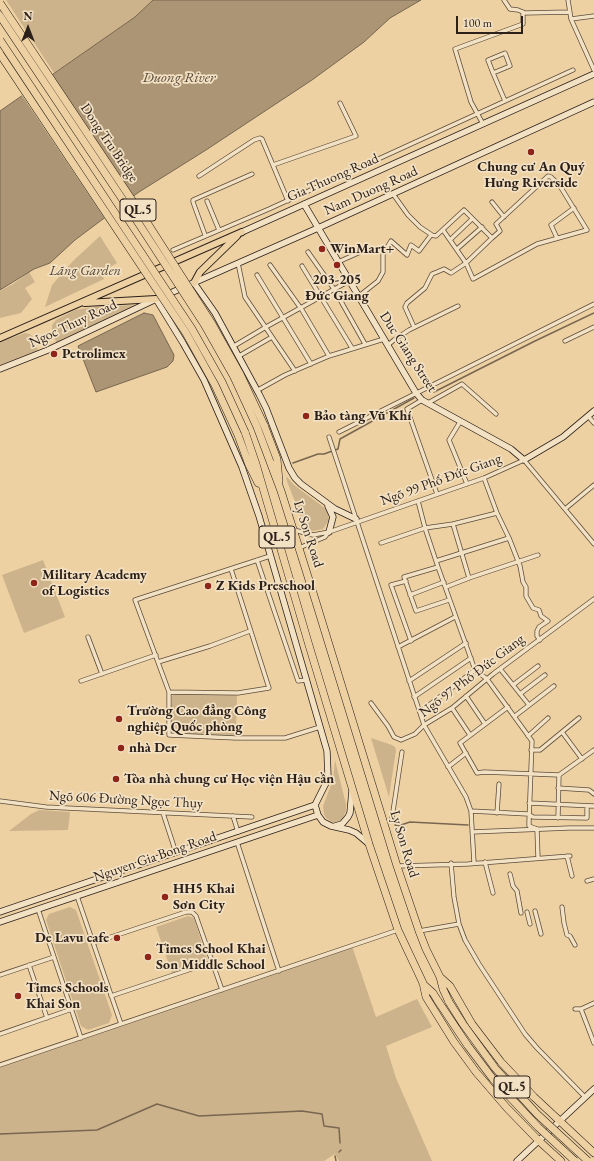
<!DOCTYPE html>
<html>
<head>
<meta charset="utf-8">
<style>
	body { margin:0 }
	#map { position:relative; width:594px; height:1161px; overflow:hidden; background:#edd1a2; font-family:"EB Garamond",serif }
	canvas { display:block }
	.north { position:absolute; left:8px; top:8px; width:40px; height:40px; -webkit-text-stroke:3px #f3e1c3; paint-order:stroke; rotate:0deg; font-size:11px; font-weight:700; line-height:16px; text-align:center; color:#2c201b }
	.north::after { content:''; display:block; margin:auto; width:14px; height:18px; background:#2c201b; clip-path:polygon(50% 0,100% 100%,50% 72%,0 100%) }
	.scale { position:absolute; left:456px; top:16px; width:67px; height:18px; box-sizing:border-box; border:2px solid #2c201b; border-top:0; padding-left:5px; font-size:12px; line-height:14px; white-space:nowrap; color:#2c201b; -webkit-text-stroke:3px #f3e1c3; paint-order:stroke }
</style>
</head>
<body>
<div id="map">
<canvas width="594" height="1161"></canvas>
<div class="north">N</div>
<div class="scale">100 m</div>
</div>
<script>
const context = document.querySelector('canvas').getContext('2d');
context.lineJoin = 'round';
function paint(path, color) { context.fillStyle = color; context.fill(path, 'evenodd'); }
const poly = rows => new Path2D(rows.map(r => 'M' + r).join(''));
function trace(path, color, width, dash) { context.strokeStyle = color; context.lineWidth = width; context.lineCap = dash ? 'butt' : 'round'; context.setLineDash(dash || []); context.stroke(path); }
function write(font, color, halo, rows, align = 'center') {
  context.font = font + ' "EB Garamond",serif'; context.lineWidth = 3.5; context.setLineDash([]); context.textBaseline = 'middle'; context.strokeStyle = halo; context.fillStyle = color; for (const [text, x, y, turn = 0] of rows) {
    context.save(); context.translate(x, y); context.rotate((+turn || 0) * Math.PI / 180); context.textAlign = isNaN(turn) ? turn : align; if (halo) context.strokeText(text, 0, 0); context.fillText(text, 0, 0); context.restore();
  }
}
paint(poly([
	[6,0,153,0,135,17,54,73],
	[100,236,117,263,101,272,104,279,45,307,52,285,73,261],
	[29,272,35,282,25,288,32,299,21,313,0,318,0,291,13,284],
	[141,305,57,344,52,332,52,325,56,320,75,310,99,306],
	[25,333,30,334,34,338,38,351,0,367,0,342],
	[287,477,294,485,326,509,328,514,329,520,323,529,312,531,305,527,288,484,286,478],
	[43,560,65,617,24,633,2,575],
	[176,693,234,693,237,697,236,734,233,736,175,735,171,730,172,696],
	[371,738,392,745,395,747,396,750,389,797],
	[335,760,346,804,346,811,342,819,337,823,332,822,326,818,324,814,323,806,333,780],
	[39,810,70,812,68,830,9,831,31,814],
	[70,907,76,910,112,1015,109,1023,88,1030,81,1026,46,920,49,914],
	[188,916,194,918,207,959,206,962,172,973,156,927],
	[352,946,376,1017,417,999,432,1027,386,1046,396,1078,432,1161,339,1161,335,1154,324,1161,0,1161,0,1067]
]), '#ccb38b');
const water = poly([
	[153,0,421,0,390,18,364,42,312,80,206,150,139,192,75,240,50,263,34,269,0,290,0,111,135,17,153,0],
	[144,313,153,315,174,355,173,361,167,367,96,392,78,346,144,313]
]);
paint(water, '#ab9574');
trace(water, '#786650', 1);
paint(poly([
	[51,73,134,198,105,219,21,94]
]), '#edd1a2');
trace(poly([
	[434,392,535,341,594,313],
	[293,463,318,454,324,454,338,449,340,439,414,398],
	[395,825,398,826,410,822,468,825],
	[0,1134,97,1130,157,1104,199,1116,302,1111,322,1114,324,1126,339,1128,340,1143],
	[339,1152,341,1150],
	[335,1156,336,1161]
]), '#786650', 1.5);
const street = poly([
	[504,0,510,9,518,10,525,13,569,12],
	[568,0,571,19,594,70],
	[571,19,594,16],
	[493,73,488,60,505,53,510,66,493,73,505,101],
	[483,124,471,102,455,49,523,24,523,12],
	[273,165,356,136,340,103],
	[199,176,254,140,260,138,262,139,288,201],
	[393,194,408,215,420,227,432,235],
	[207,201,219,230],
	[492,202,504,217],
	[443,230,466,263,492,238],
	[205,235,193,202,193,200,252,174],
	[557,238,551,225,574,208],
	[450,240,472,219],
	[457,249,482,227],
	[173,250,269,209,573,70],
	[308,252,334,289,365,344],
	[338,262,365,250],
	[238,263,245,297,295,371],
	[270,265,302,310,329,356],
	[302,266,352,348],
	[257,275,311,364],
	[359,296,378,281,383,272,383,254,391,241,407,255,411,245,419,251,431,235,436,236,464,210,492,238,500,231,496,224,548,176,551,177,560,186,587,230,537,244,473,279,466,263,451,273,444,269,437,272,432,274,425,288,407,303,405,307,414,327],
	[565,341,594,327],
	[388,345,394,340,409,330,458,306],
	[234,346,266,327,349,281],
	[239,356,272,337],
	[258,390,285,375,329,356,384,339],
	[422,400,407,409,437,494],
	[428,403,462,384,496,414],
	[588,416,594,423],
	[460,422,449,440,467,484],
	[339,432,594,304],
	[329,437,424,725,466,797,471,811,474,863],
	[484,478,497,513,509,538,520,566,523,582,526,587,526,596,533,608,539,610,541,616,548,621,539,627,537,631,537,636,540,640],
	[418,501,425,528,438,567,475,670,487,679,532,741,529,822,529,826,537,829,538,858],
	[565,509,594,485],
	[453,524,469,578],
	[294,530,313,535,329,532,484,478,524,460,594,544],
	[381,543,425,528,453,524,497,513],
	[299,548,325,537,329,532],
	[270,556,135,600,169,692,169,735,236,738,285,738,320,727],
	[257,560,298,681,306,680],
	[436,561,509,538],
	[438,567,404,577,416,611,449,600],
	[406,581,391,585,411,641],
	[446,587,469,578,538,555],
	[410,595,444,582],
	[88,637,102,674],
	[398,647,455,617],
	[158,662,210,646,250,631],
	[501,670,529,705],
	[81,681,156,655],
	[409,681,466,643],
	[513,685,538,666],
	[169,692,238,693,269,688,231,569],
	[520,694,545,675],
	[466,696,485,724],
	[414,697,471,658],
	[371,703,388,726,394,737,401,740,415,734,424,725,452,708,493,674,594,599],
	[508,707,460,743,477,773,484,772,559,775,558,818],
	[452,708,470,735],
	[420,712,475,670],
	[515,716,554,686],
	[562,732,582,759],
	[528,736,548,718],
	[531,750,540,750,579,718],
	[448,767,466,753],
	[559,775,594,750],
	[558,788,589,790,594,794],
	[0,801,46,807,252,817],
	[529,803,594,806],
	[471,811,528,814,533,817,587,818,587,806],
	[163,813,176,853],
	[497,813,499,784],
	[233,816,238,832],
	[392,818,402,752],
	[472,832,569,828,594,828],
	[237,842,279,971],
	[567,856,572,876],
	[485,862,493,893],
	[451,863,454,897,459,924,465,940,479,964,525,1034,537,1048,585,1097],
	[398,866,468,864,570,856],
	[510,874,513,886,517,891,521,913],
	[587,881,594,879],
	[77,896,121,1024],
	[562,907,564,923,567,935,570,936,575,945],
	[38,909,81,1038],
	[535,911,541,934],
	[527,912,530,924],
	[419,931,459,924],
	[93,943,186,912,192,912,196,916,222,990],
	[29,965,47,1018],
	[0,975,54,957],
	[111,996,212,962],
	[594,1003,581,1009,594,1043],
	[575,1009,581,1009],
	[0,1034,72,1009],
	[0,1065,398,930]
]);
const secondary = poly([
	[304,204,416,393,422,400,511,449,524,460,563,437,594,411],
	[242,232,594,74],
	[194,283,215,313,259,394,266,408,289,468,295,478,301,484,335,509,356,519],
	[166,295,318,228,594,102],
	[156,299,183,343,204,380,242,467,259,516,327,751,328,776,326,783,315,805,318,815,323,822,331,826,349,830,356,833,369,844],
	[0,369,48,350,154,300],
	[328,506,333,517,329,532],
	[335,826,342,824,348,817,350,813,352,791],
	[0,912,315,805],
	[0,922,318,815],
	[517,1161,594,1089]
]);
const primary = poly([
	[194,283,200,272,237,236],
	[85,303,156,299],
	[0,338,242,232]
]);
const highway = poly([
	[264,425,277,459,279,481],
	[257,427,281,491,315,599,397,866,419,931,426,949,440,977,450,986,472,1024,501,1062,534,1097,594,1153],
	[245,432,256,464,308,642,369,844,398,930,423,983,426,997,454,1042,476,1072,507,1108,539,1141,561,1161],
	[238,435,249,465,258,483],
	[440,977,443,989,449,1002],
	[423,984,433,993,438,1001]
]);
trace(street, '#5c4c3d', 5);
trace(secondary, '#2c201b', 7);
trace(primary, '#2c201b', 8);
trace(highway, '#2c201b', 8);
trace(street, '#f3e1c3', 3.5);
trace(secondary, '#f3e1c3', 5.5);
trace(primary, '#edd1a2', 6);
trace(highway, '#edd1a2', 7);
const highwayBridge = poly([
	[0,3,146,221,212,324,240,374,264,425],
	[0,16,139,224,204,324,234,377,257,427],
	[0,40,192,329,222,382,245,432],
	[0,54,186,333,215,385,238,435],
	[438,1001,468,1046,493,1079,538,1127,575,1161],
	[449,1002,463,1024,495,1068,537,1114,588,1161]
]);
trace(highwayBridge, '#2c201b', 8, []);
trace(highwayBridge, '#edd1a2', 7);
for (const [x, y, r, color] of [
	[531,152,4,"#8f2418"],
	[322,249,4,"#8f2418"],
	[337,265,4,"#8f2418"],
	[54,354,4,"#8f2418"],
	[306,416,4,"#8f2418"],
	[34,583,4,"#8f2418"],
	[208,586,4,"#8f2418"],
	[119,719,4,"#8f2418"],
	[121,748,4,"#8f2418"],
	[116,779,4,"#8f2418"],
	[165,897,4,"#8f2418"],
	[117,938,4,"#8f2418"],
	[148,957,4,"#8f2418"],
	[18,996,4,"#8f2418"]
]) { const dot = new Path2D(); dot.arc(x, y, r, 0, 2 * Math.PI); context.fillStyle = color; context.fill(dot); trace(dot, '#f3e1c3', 1.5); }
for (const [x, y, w] of [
	[138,210,36],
	[277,537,36],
	[512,1087,36]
]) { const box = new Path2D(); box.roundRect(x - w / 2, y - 11, w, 22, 3); context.fillStyle = '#f3e1c3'; context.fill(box); trace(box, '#2c201b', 1); }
write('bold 13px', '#2c201b', null, [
	["QL.5",138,210],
	["QL.5",277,537],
	["QL.5",512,1087]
]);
write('14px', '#2c201b', '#f3e1c3', [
	["Dong Tru Bridge",109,143,56],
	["Gia Thuong Road",333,178,-24],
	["Nam Duong Road",371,191,-24],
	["Ngoc Thuy Road",73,324,-25],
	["Duc Giang Street",408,352,57],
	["Ngõ 99 Phố Đức Giang",441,480,-20],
	["Ly Son Road",308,534,72],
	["Ngõ 97 Phố Đức Giang",472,676,-37],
	["Ngõ 606 Đường Ngọc Thụy",126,800,3],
	["Ly Son Road",404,844,73],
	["Nguyen Gia Bong Road",155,857,-19]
]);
write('bold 14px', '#2c201b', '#f3e1c3', [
	["Chung cư An Quý",531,167,"center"],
	["Hưng Riverside",531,183,"center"],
	["WinMart+",330,249],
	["203-205",337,280,"center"],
	["Đức Giang",337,296,"center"],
	["Petrolimex",62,354],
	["Bảo tàng Vũ Khí",314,416],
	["Military Academy",42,575],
	["of Logistics",42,591],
	["Z Kids Preschool",216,586],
	["Trường Cao đẳng Công",127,711],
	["nghiệp Quốc phòng",127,727],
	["nhà Der",129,748],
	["Tòa nhà chung cư Học viện Hậu cần",124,779],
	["HH5 Khai",173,889],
	["Sơn City",173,905],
	["De Lavu cafe",109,938,"right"],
	["Times School Khai",156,949],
	["Son Middle School",156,965],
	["Times Schools",26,988],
	["Khai Son",26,1004]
], 'left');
write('italic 14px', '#544537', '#f3e1c3', [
	["Lãng Garden",85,271]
]);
write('italic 15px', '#58493a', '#f3e1c3', [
	["Duong River",179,78]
]);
</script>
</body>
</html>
